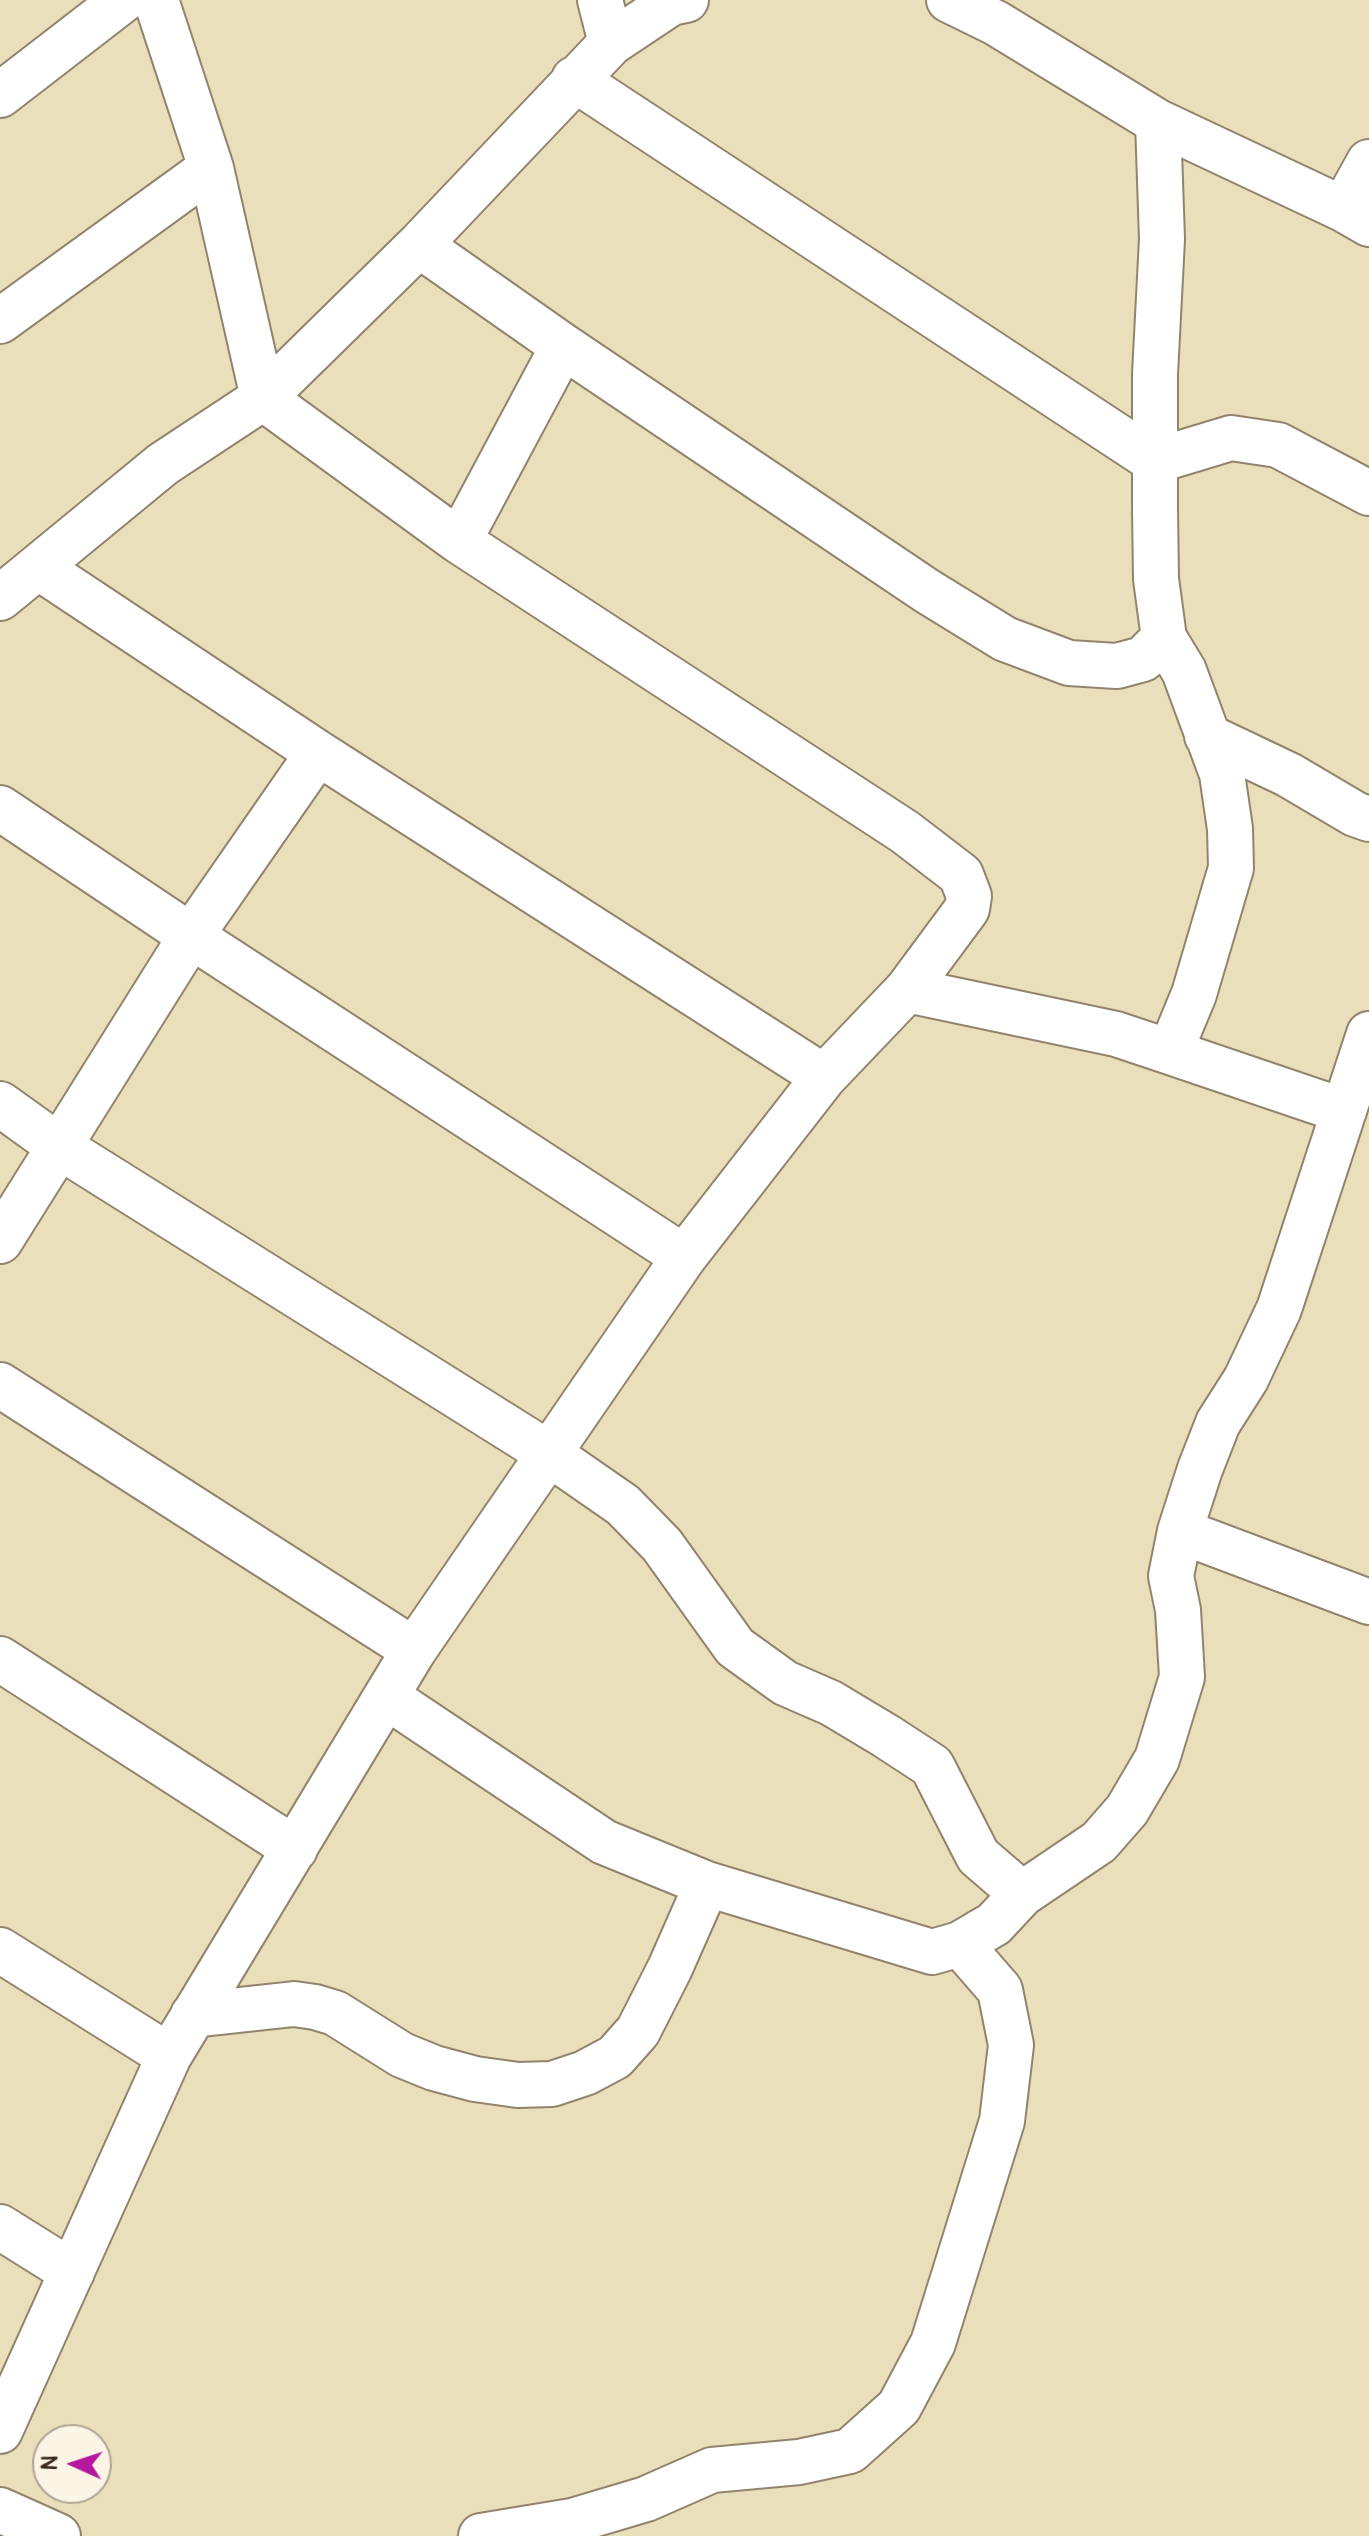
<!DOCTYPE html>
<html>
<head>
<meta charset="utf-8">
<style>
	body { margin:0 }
	#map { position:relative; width:1369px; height:2536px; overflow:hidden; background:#eadfbb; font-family:Pangolin,sans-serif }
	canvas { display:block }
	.north { position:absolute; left:32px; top:2424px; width:80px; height:80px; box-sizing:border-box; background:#fcf5e5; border:2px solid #afa495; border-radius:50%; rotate:273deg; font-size:22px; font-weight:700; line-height:32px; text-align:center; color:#3b2a1e }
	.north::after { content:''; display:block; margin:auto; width:28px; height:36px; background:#b5179e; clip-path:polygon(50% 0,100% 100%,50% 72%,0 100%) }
</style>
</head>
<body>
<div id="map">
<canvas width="1369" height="2536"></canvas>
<div class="north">N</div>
</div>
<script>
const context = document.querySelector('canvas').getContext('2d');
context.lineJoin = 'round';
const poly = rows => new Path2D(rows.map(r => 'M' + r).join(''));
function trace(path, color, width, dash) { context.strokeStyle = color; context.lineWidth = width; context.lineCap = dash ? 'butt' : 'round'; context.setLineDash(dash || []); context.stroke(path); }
const minor = poly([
	[600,0,611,43],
	[949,0,996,23,1158,122,1343,209,1369,224],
	[574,79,1155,461,1231,438,1278,445,1369,493],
	[0,95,123,0],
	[1343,209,1369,162],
	[419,245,563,346,927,591,1005,639,1069,663,1117,666,1143,659,1164,638,1156,579,1155,508,1155,374,1162,239,1158,122],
	[0,321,211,168],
	[459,541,563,346],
	[38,567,318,753,824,1077],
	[0,598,163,464,263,398,419,245,611,43,671,3,686,0],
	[1207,736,1289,775,1355,814,1369,819],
	[0,808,191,936,684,1257],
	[907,990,1116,1034,1170,1052,1194,994,1231,868,1230,829,1222,774,1184,671,1164,638],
	[1170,1052,1344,1111],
	[0,1104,60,1147,548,1453,623,1505,662,1545,735,1647,785,1683,831,1703,886,1736,932,1766,978,1856,1022,1894],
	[0,1241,191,936,318,753],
	[0,1385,414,1650],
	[1180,1531,1369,1602],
	[0,1659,295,1849],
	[387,1697,604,1842,707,1884,932,1952,960,1944,994,1924,1022,1894,1099,1842,1127,1810,1157,1759,1182,1677,1178,1610,1171,1576,1180,1531,1200,1469,1218,1423,1246,1379,1279,1309,1369,1034],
	[0,1950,169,2056],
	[193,2015,294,2004,315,2007,335,2013,402,2055,434,2068,475,2079,518,2085,552,2084,585,2073,615,2057,638,2031,670,1968,707,1884],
	[0,2227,72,2272],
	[0,2431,169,2056,414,1650,684,1257,824,1077,907,990,967,909,969,896,961,875,905,832,459,541,263,398,211,168,156,0],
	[0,2510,58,2536],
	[481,2536,572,2521,646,2499,712,2470,799,2462,850,2451,899,2407,933,2343,1002,2121,1011,2045,1000,1990,960,1944]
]);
trace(minor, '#92846c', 48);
trace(minor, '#fff', 44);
</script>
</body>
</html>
